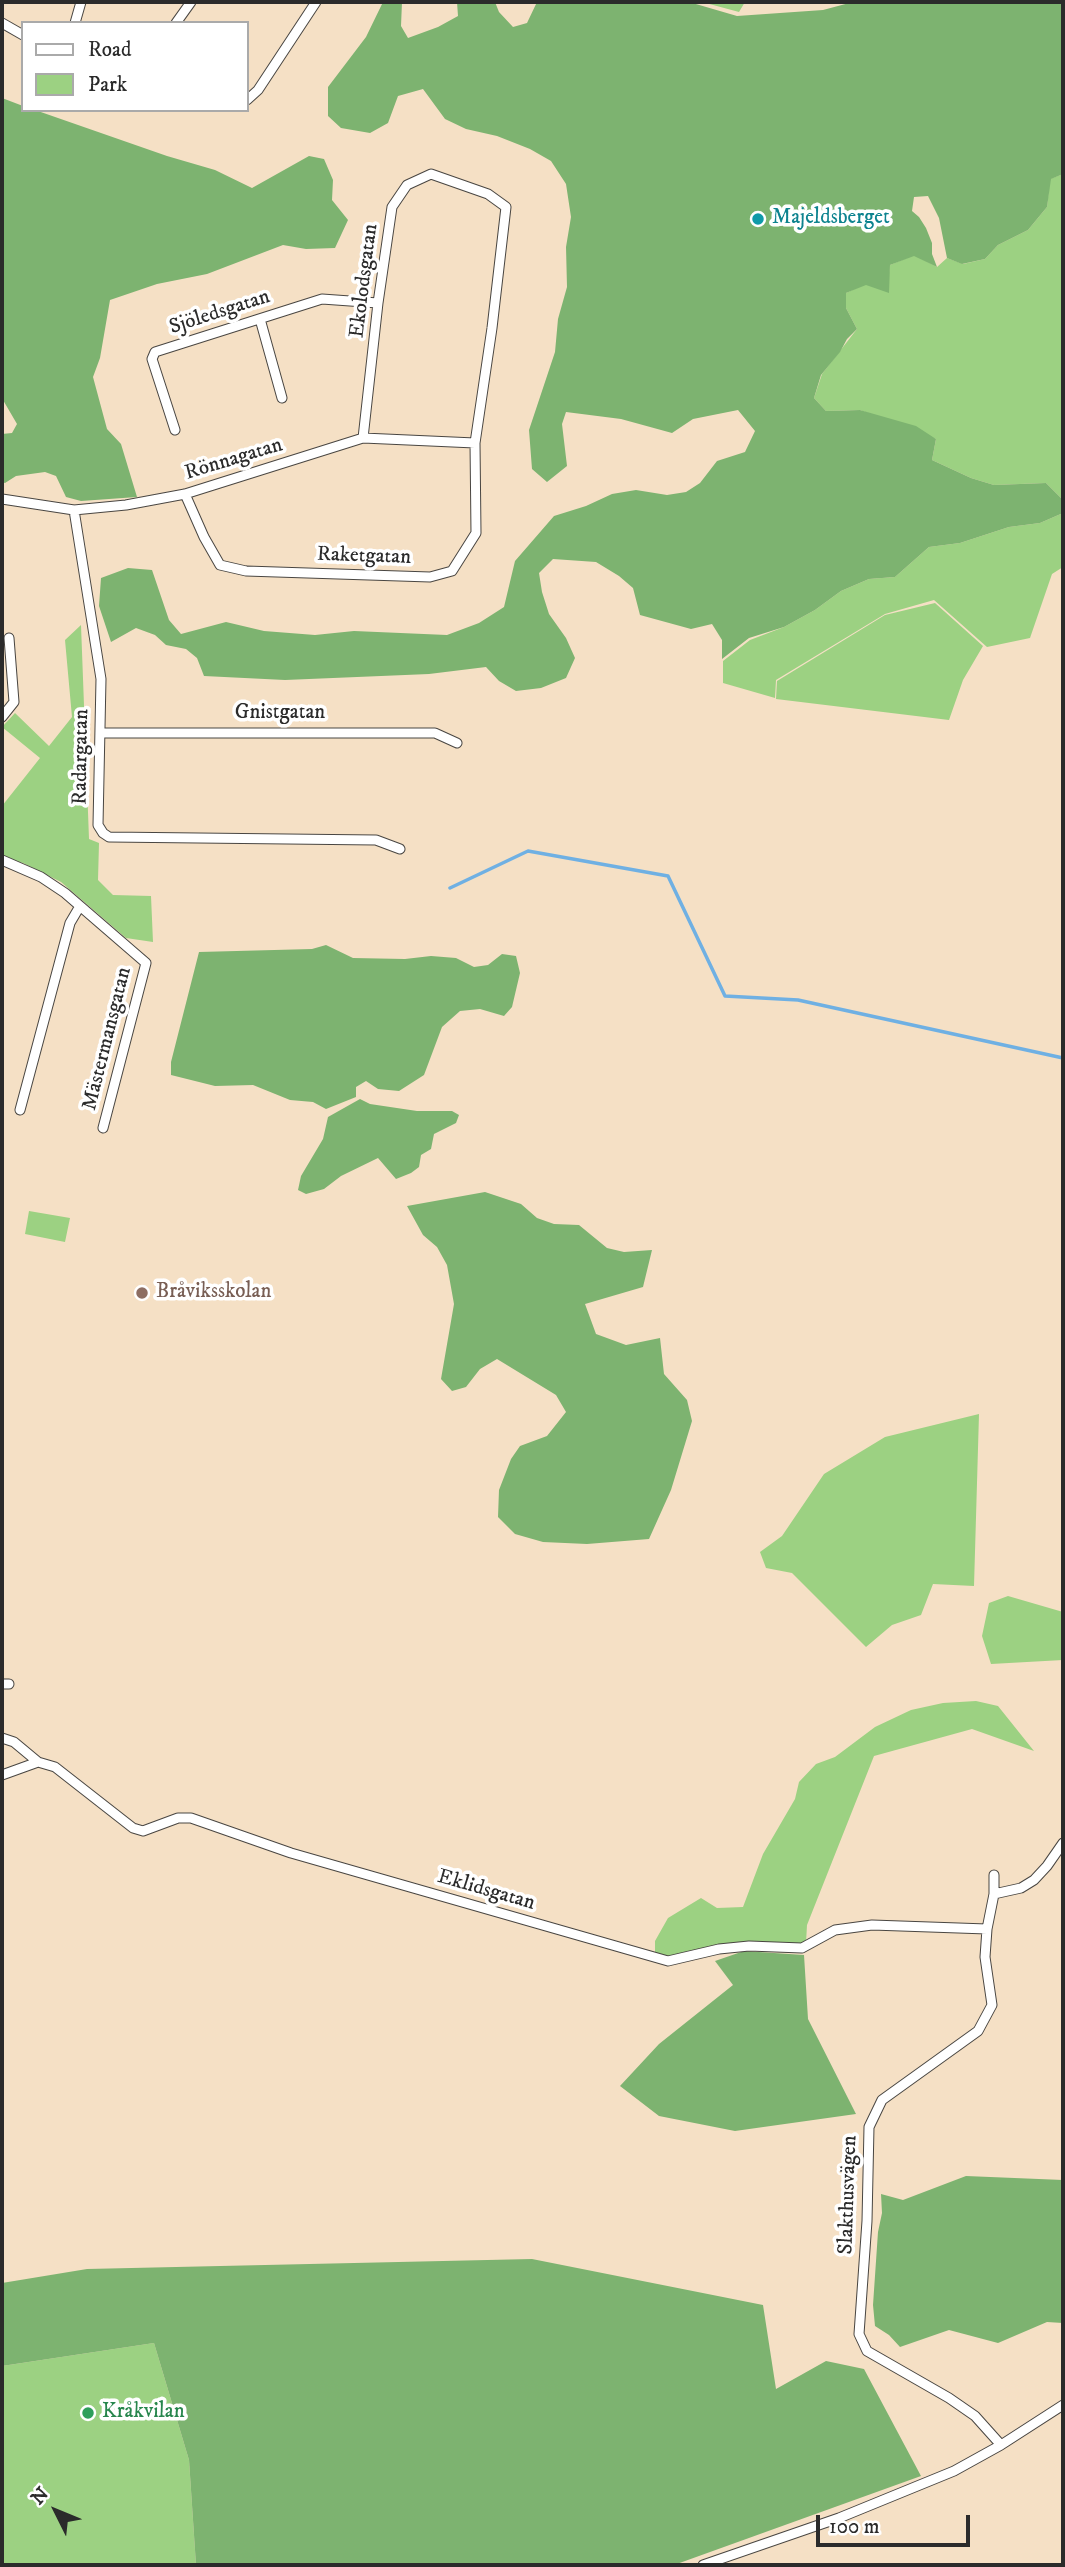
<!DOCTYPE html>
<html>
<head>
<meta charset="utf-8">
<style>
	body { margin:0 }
	#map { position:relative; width:1065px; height:2567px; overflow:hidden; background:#f5e0c5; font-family:"IM FELL DW Pica",serif }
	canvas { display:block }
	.frame { position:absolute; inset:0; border:4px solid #2b2b2b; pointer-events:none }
	.legend { position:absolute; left:21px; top:21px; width:228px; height:91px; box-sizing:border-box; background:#fff; border:2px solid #aaa; margin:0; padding:9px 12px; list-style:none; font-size:21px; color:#2b2b2b }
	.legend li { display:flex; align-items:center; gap:14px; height:35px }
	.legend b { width:35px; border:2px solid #aaa }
	.north { position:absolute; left:21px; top:2476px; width:70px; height:70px; -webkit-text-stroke:5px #fff; paint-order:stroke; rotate:313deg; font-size:19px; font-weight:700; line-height:28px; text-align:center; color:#2b2b2b }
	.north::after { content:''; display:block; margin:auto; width:24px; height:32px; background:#2b2b2b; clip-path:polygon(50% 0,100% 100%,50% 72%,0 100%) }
	.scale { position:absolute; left:816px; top:2515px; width:154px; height:32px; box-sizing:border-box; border:4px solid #2b2b2b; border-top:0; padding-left:9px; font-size:21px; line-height:24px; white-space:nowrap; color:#2b2b2b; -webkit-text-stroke:5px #fff; paint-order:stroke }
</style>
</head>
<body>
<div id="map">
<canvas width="1065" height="2567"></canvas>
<div class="frame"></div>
<ul class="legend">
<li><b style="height:9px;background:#fff"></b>Road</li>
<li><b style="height:19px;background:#9cd182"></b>Park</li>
</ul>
<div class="north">N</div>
<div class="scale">100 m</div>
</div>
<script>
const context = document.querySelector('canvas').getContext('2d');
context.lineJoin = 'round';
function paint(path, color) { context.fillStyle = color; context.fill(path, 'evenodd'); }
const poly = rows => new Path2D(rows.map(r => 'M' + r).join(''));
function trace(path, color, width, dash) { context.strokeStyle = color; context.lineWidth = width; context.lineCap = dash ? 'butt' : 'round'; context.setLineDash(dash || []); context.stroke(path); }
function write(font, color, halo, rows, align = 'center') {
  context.font = font + ' "IM FELL DW Pica",serif'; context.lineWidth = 7; context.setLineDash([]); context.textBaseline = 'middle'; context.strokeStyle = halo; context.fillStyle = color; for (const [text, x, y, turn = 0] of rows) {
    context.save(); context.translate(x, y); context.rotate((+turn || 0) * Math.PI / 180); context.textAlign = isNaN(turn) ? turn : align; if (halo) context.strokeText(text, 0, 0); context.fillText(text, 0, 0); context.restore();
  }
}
paint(poly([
	[702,2,745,2,739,12],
	[1063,174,1063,508,1063,500,1046,483,994,485,971,478,932,460,936,439,860,410,826,411,814,398,822,374,857,329,846,308,846,293,889,273,890,265,914,255,937,267,947,258,963,264,985,259,998,245,1028,230,1047,207,1050,179],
	[1063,513,1063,567,1052,574,1030,638,987,647,934,600,885,614,776,680,775,698,723,683,723,661,750,640,784,627,815,610,841,591,869,579,895,577,929,547,960,543,1009,527,1040,523],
	[935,603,983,646,963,680,949,720,776,699,777,681,885,615],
	[81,625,89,839,99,843,98,880,113,895,151,896,153,942,126,938,61,882,23,863,2,858,2,806,40,758,2,727,15,713,49,746,72,717,65,640],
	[29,1211,70,1218,65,1242,25,1234],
	[979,1414,974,1586,933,1584,921,1615,892,1625,866,1647,792,1573,766,1568,760,1552,782,1536,824,1474,885,1437],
	[1008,1596,1063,1612,1063,1660,991,1664,982,1636,989,1603],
	[976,1701,998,1706,1034,1751,972,1729,874,1756,807,1925,806,1943,792,1946,750,1945,671,1959,655,1955,655,1941,668,1918,701,1898,717,1908,743,1907,763,1854,795,1799,799,1782,816,1764,835,1757,875,1727,911,1710,943,1703],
	[154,2343,189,2460,196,2565,2,2565,2,2366]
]), '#9cd182');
paint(poly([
	[383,2,402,2,401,26,408,38,438,27,458,16,457,2,495,2,499,12,513,27,527,23,537,2,689,2,737,16,823,10,853,2,1063,2,1063,174,1051,179,1047,207,1028,230,998,245,985,259,962,264,947,258,939,218,928,196,914,197,912,211,919,217,926,228,932,243,932,254,937,267,914,256,890,265,889,293,866,285,846,293,846,308,857,329,847,339,840,352,821,375,814,398,826,411,860,410,916,426,936,439,932,460,971,478,994,485,1046,483,1063,500,1063,513,1040,523,1009,527,960,543,929,547,895,577,869,579,841,591,815,610,784,627,749,638,722,659,722,640,712,624,691,629,640,615,633,588,619,576,596,562,553,559,539,573,542,592,549,614,566,638,575,658,566,678,541,688,516,691,499,681,486,667,429,674,285,680,204,676,197,658,186,649,166,645,155,635,136,628,111,642,99,606,101,578,128,568,152,570,169,620,181,634,226,622,264,631,315,635,354,631,447,635,479,623,504,607,515,561,554,516,586,506,612,494,636,490,667,495,686,492,700,483,717,461,745,452,755,431,738,410,693,419,672,433,621,419,566,412,562,424,567,466,547,482,532,469,529,430,555,352,558,319,567,287,566,247,571,217,566,184,551,161,530,149,497,136,466,129,445,119,423,89,398,96,388,123,370,133,341,128,328,116,328,87,366,37],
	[2,98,23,106,23,110,35,110,167,156,215,170,252,188,309,156,324,159,333,180,332,200,348,220,335,248,306,249,283,245,207,274,157,284,110,300,100,358,93,377,107,429,121,444,137,497,81,501,66,497,56,476,45,472,16,476,5,483,2,482,2,434,12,433,17,424,3,400],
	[326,945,353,958,405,959,431,956,456,958,474,967,488,965,502,954,516,956,520,973,512,1007,504,1016,480,1009,460,1011,442,1027,424,1075,399,1091,378,1089,366,1081,356,1087,356,1097,326,1109,313,1102,290,1100,253,1085,215,1086,171,1075,171,1062,199,952,312,949],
	[360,1099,370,1104,417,1111,452,1111,459,1115,456,1123,434,1134,431,1149,421,1155,419,1167,411,1173,396,1179,378,1158,341,1176,324,1189,306,1194,298,1190,301,1176,323,1139,328,1117],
	[485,1192,521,1204,537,1218,554,1224,579,1225,607,1248,624,1252,652,1250,643,1287,585,1304,596,1334,626,1345,660,1338,664,1374,687,1400,692,1421,671,1490,649,1539,587,1544,543,1542,515,1534,498,1517,499,1490,511,1459,520,1446,547,1436,566,1412,556,1395,497,1359,480,1369,466,1387,452,1391,441,1379,454,1304,447,1265,437,1247,423,1235,407,1206],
	[744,1951,804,1955,808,2019,856,2114,735,2131,659,2116,620,2086,659,2044,733,1985,715,1961],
	[966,2176,1063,2180,1063,2323,1047,2322,998,2343,949,2330,900,2347,889,2335,875,2326,873,2305,878,2232,882,2213,881,2194,903,2200],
	[532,2259,763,2305,776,2389,826,2361,864,2369,921,2476,674,2565,196,2565,189,2460,154,2343,2,2366,2,2283,87,2269]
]), '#7db370');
trace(poly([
	[450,888,528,851,668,876,725,996,798,1000,1063,1058]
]), '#6fb0e3', 3.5);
const minor = poly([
	[2,23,23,35],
	[75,23,81,2],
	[176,23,191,2],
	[247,100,258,90,316,2],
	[260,319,282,398],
	[175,430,152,359,155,352,322,299,378,303],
	[185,494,204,537,220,565,246,571,430,577,452,571,476,533,475,443,492,328,506,207,488,194,431,174,407,185,392,207,378,303,363,438],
	[2,499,74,510,126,505,185,494,363,438,475,443],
	[74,510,101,679,98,825,103,833,109,837,376,840,400,849],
	[2,717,14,702,9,638],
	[101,733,435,733,457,743],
	[2,860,41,877,65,893,146,963,103,1128],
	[20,1110,70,923,80,906],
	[2,1684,9,1684],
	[2,1738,14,1742,38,1762],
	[2,1775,38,1762,55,1767,133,1828,143,1831,178,1818,191,1818,291,1853,668,1961,719,1949,749,1946,802,1948,835,1930,872,1925,987,1929],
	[994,1875,994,1894,987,1929,985,1957,992,2005,978,2031,882,2100,869,2127,867,2221,859,2334,867,2351,949,2398,975,2416,1001,2445],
	[994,1894,1021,1888,1034,1880,1047,1866,1063,1843],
	[703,2565,839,2518,954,2471,1001,2445,1063,2405]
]);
trace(minor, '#494642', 11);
trace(minor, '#fff', 9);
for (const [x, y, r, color] of [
	[758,219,7,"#0f9aa8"],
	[142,1293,7,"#8d6e63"],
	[88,2413,7,"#2e9e5b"]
]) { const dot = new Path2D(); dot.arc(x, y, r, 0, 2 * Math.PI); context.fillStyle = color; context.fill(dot); trace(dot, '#fff', 2.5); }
write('21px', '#0d838f', '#fff', [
	["Majeldsberget",772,219]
], 'left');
write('21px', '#2b2b2b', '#fff', [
	["Ekolodsgatan",365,281,-83],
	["Sjöledsgatan",220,313,-18],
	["Rönnagatan",234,460,-17],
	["Raketgatan",364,557,2],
	["Gnistgatan",280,714],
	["Radargatan",82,757,-89],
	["Mästermansgatan",108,1039,-76],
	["Eklidsgatan",486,1891,16],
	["Slakthusvägen",849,2195,-88]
]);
write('21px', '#785e54', '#fff', [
	["Bråviksskolan",156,1293]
], 'left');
write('21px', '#27864d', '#fff', [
	["Kråkvilan",102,2413]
], 'left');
</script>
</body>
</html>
